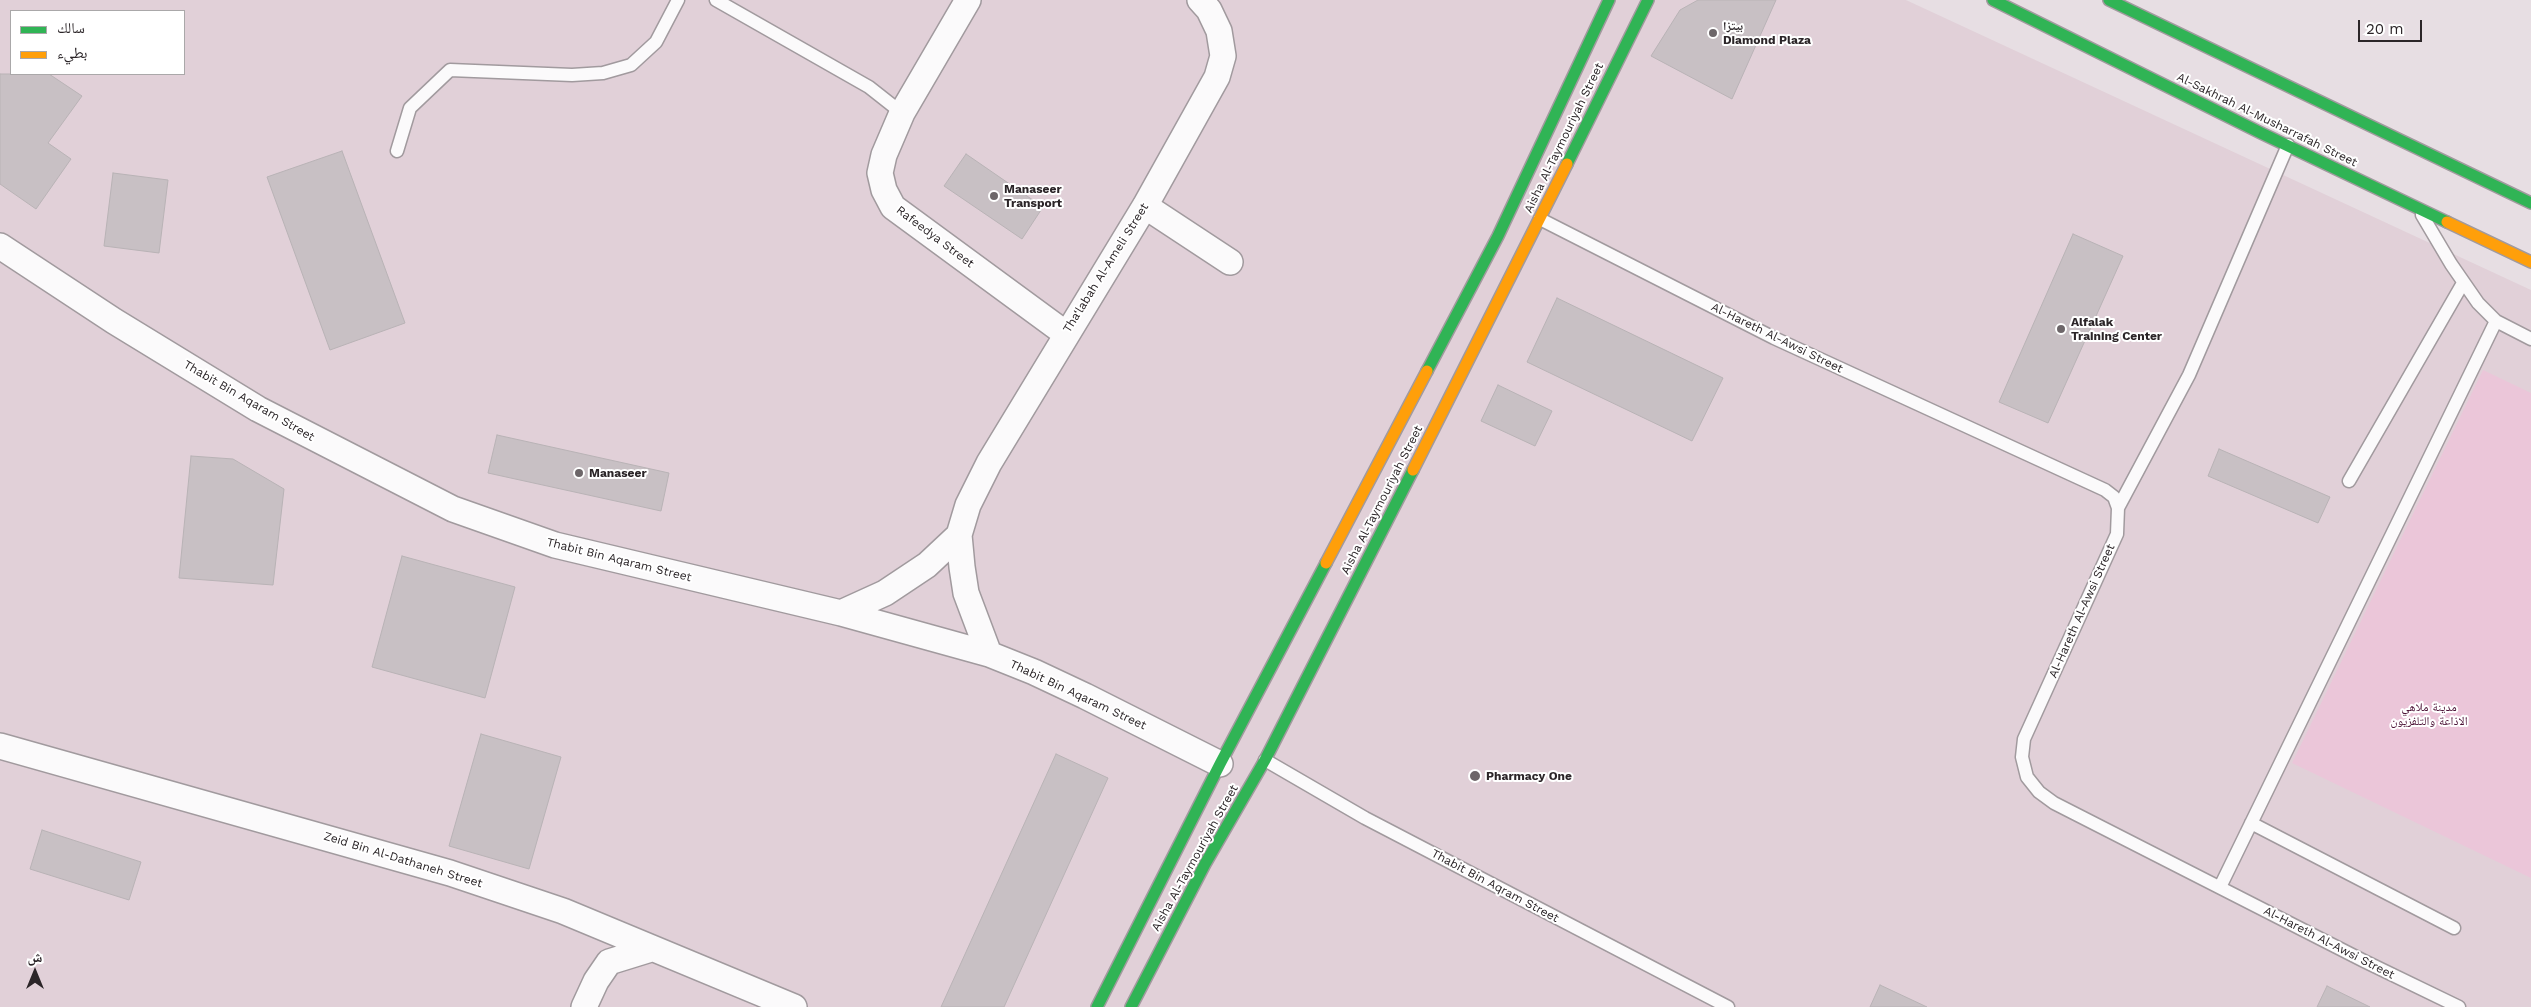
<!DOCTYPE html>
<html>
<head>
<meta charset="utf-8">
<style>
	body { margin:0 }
	#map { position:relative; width:2531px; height:1007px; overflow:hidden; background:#e7dee3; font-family:"Work Sans","Noto Naskh Arabic",sans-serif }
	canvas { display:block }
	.legend { position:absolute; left:10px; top:10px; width:175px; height:65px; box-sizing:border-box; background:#fff; border:1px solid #aaa8a9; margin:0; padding:6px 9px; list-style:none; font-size:15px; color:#2b2528 }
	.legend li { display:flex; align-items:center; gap:10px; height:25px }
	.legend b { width:25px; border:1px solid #aaa8a9 }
	.north { position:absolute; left:10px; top:947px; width:50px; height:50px; -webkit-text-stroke:4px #fff; paint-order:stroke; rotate:0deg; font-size:14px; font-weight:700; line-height:20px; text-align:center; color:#2b2528 }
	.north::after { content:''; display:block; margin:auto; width:18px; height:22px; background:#2b2528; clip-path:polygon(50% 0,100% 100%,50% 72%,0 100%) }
	.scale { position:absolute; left:2358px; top:20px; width:64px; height:22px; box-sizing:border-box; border:2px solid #2b2528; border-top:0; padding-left:6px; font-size:15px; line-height:18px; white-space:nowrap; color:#2b2528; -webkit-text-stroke:4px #fff; paint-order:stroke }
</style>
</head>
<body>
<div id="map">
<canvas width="2531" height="1007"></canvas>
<ul class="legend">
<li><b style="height:6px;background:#30b455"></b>سالك</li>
<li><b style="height:6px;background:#ff9f0a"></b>بطيء</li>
</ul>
<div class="north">ش</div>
<div class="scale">20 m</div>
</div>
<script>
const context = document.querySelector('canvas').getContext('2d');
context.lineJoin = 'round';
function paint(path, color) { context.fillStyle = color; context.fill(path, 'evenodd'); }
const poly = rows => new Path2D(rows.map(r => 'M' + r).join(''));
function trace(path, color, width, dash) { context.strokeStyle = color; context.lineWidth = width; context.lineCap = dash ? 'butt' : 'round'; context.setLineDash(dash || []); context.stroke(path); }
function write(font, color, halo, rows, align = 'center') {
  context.font = font + ' "Work Sans","Noto Naskh Arabic",sans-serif'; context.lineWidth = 4; context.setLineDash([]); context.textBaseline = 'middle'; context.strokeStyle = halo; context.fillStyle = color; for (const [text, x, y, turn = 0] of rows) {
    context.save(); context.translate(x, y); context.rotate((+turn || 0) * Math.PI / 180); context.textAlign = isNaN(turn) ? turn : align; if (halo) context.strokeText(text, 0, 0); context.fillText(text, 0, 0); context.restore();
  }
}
paint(poly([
	[0,0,1906,0,2531,290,2531,1007,0,1007],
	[11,11,184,11,184,74,11,74]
]), '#e1d0d8');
paint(poly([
	[2483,370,2531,393,2531,878,2292,763]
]), '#ebc6d9');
const building = poly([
	[1698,0,1776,0,1732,99,1651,56,1680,10,1698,0],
	[0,74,49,74,82,96,48,143,71,159,36,209,0,184,0,74],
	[342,151,405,323,330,350,267,177,342,151],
	[966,154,1043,207,1022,239,944,186,966,154],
	[113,173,168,180,159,253,104,246,113,173],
	[2073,234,2123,256,2048,423,1999,402,2073,234],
	[1557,298,1723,378,1692,441,1527,362,1557,298],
	[1498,385,1552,411,1535,446,1481,421,1498,385],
	[497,435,669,473,661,511,488,473,497,435],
	[2219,449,2330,497,2318,523,2208,476,2219,449],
	[191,456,233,459,284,489,273,585,179,578,191,456],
	[402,556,515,587,485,698,372,667,402,556],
	[481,734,561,757,529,869,449,846,481,734],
	[1056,754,1108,778,1004,1007,941,1007,1056,754],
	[42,830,141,862,129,900,30,869,42,830],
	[1880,985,1927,1007,1870,1007,1880,985],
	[2327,986,2370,1007,2317,1007,2327,986]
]);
paint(building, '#c8c0c4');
trace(building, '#b9b3b6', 1);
const lane = poly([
	[716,0,869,87,902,113],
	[397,151,410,108,450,70,572,75,603,73,631,65,656,42,678,0],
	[2422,215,2451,264,2478,303,2496,321,2531,339],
	[1540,219,1774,338,2105,490,2114,497,2118,508,2117,534,2024,739,2022,757,2027,777,2039,792,2054,803,2364,961,2459,1007],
	[2349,481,2463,283],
	[2118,508,2189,375,2288,145],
	[1265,760,1365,818,1728,1007],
	[2251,823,2454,928],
	[2220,887,2496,321]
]);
const street = poly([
	[968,0,902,113,884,155,880,173,884,190,893,207,1066,334],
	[1145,206,1230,262],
	[0,246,114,321,258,409,453,509,555,545,841,613,989,654,1034,672,1085,696,1220,764],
	[841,613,885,593,927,565,959,535],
	[989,654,966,593,962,567,959,535,968,505,989,463,1145,206,1217,77,1223,56,1219,31,1209,10,1200,0],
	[0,746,450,873,563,911,794,1007],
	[584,1007,596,981,609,962,651,949]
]);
const fast = poly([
	[1993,0,2261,133,2447,222],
	[2109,0,2531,203],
	[1567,164,1648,0],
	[1427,371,1498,236,1609,0],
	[1097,1007,1220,764,1326,563],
	[1131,1007,1205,864,1265,760,1413,470]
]);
const slow = poly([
	[2447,222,2531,262],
	[1413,470,1567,164],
	[1326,563,1427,371]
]);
trace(lane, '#a19a9e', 15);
trace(street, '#a19a9e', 28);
trace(fast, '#a19a9e', 14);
trace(slow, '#a19a9e', 14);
trace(lane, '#fbfafb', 12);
trace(street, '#fbfafb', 25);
trace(fast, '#30b455', 11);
trace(slow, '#ff9f0a', 11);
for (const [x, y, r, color] of [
	[1713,33,5,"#6d6669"],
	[994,196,5,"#6d6669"],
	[2061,329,5,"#6d6669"],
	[579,473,5,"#6d6669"],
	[1475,776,6,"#6d6669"]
]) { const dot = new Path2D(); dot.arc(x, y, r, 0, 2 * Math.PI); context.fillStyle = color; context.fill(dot); trace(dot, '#fff', 2); }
write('bold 12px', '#2b2528', '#fff', [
	["بيتزا",1723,26],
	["Diamond Plaza",1723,40],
	["Manaseer",1004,189],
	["Transport",1004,203],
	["Alfalak",2071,322],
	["Training Center",2071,336],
	["Manaseer",589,473],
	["Pharmacy One",1486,776]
], 'left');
write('12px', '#2b2528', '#fff', [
	["Al-Sakhrah Al-Musharrafah Street",2267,120,26],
	["Aisha Al-Taymouriyah Street",1564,138,-64],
	["Rafeedya Street",935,237,37],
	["Tha‘labah Al-Ameli Street",1106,268,-58],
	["Al-Hareth Al-Awsi Street",1777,338,26],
	["Thabit Bin Aqaram Street",249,401,30],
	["Aisha Al-Taymouriyah Street",1382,500,-63],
	["Thabit Bin Aqaram Street",619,560,14],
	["Al-Hareth Al-Awsi Street",2082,611,-66],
	["Thabit Bin Aqaram Street",1078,695,25],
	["Aisha Al-Taymouriyah Street",1195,858,-61],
	["Zeid Bin Al-Dathaneh Street",403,860,17],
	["Thabit Bin Aqram Street",1495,886,28],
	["Al-Hareth Al-Awsi Street",2329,943,27]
]);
write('12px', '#4b1135', '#fff', [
	["مدينة ملاهي",2429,707],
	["الاذاعة والتلفزيون",2429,721]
]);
</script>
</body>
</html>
